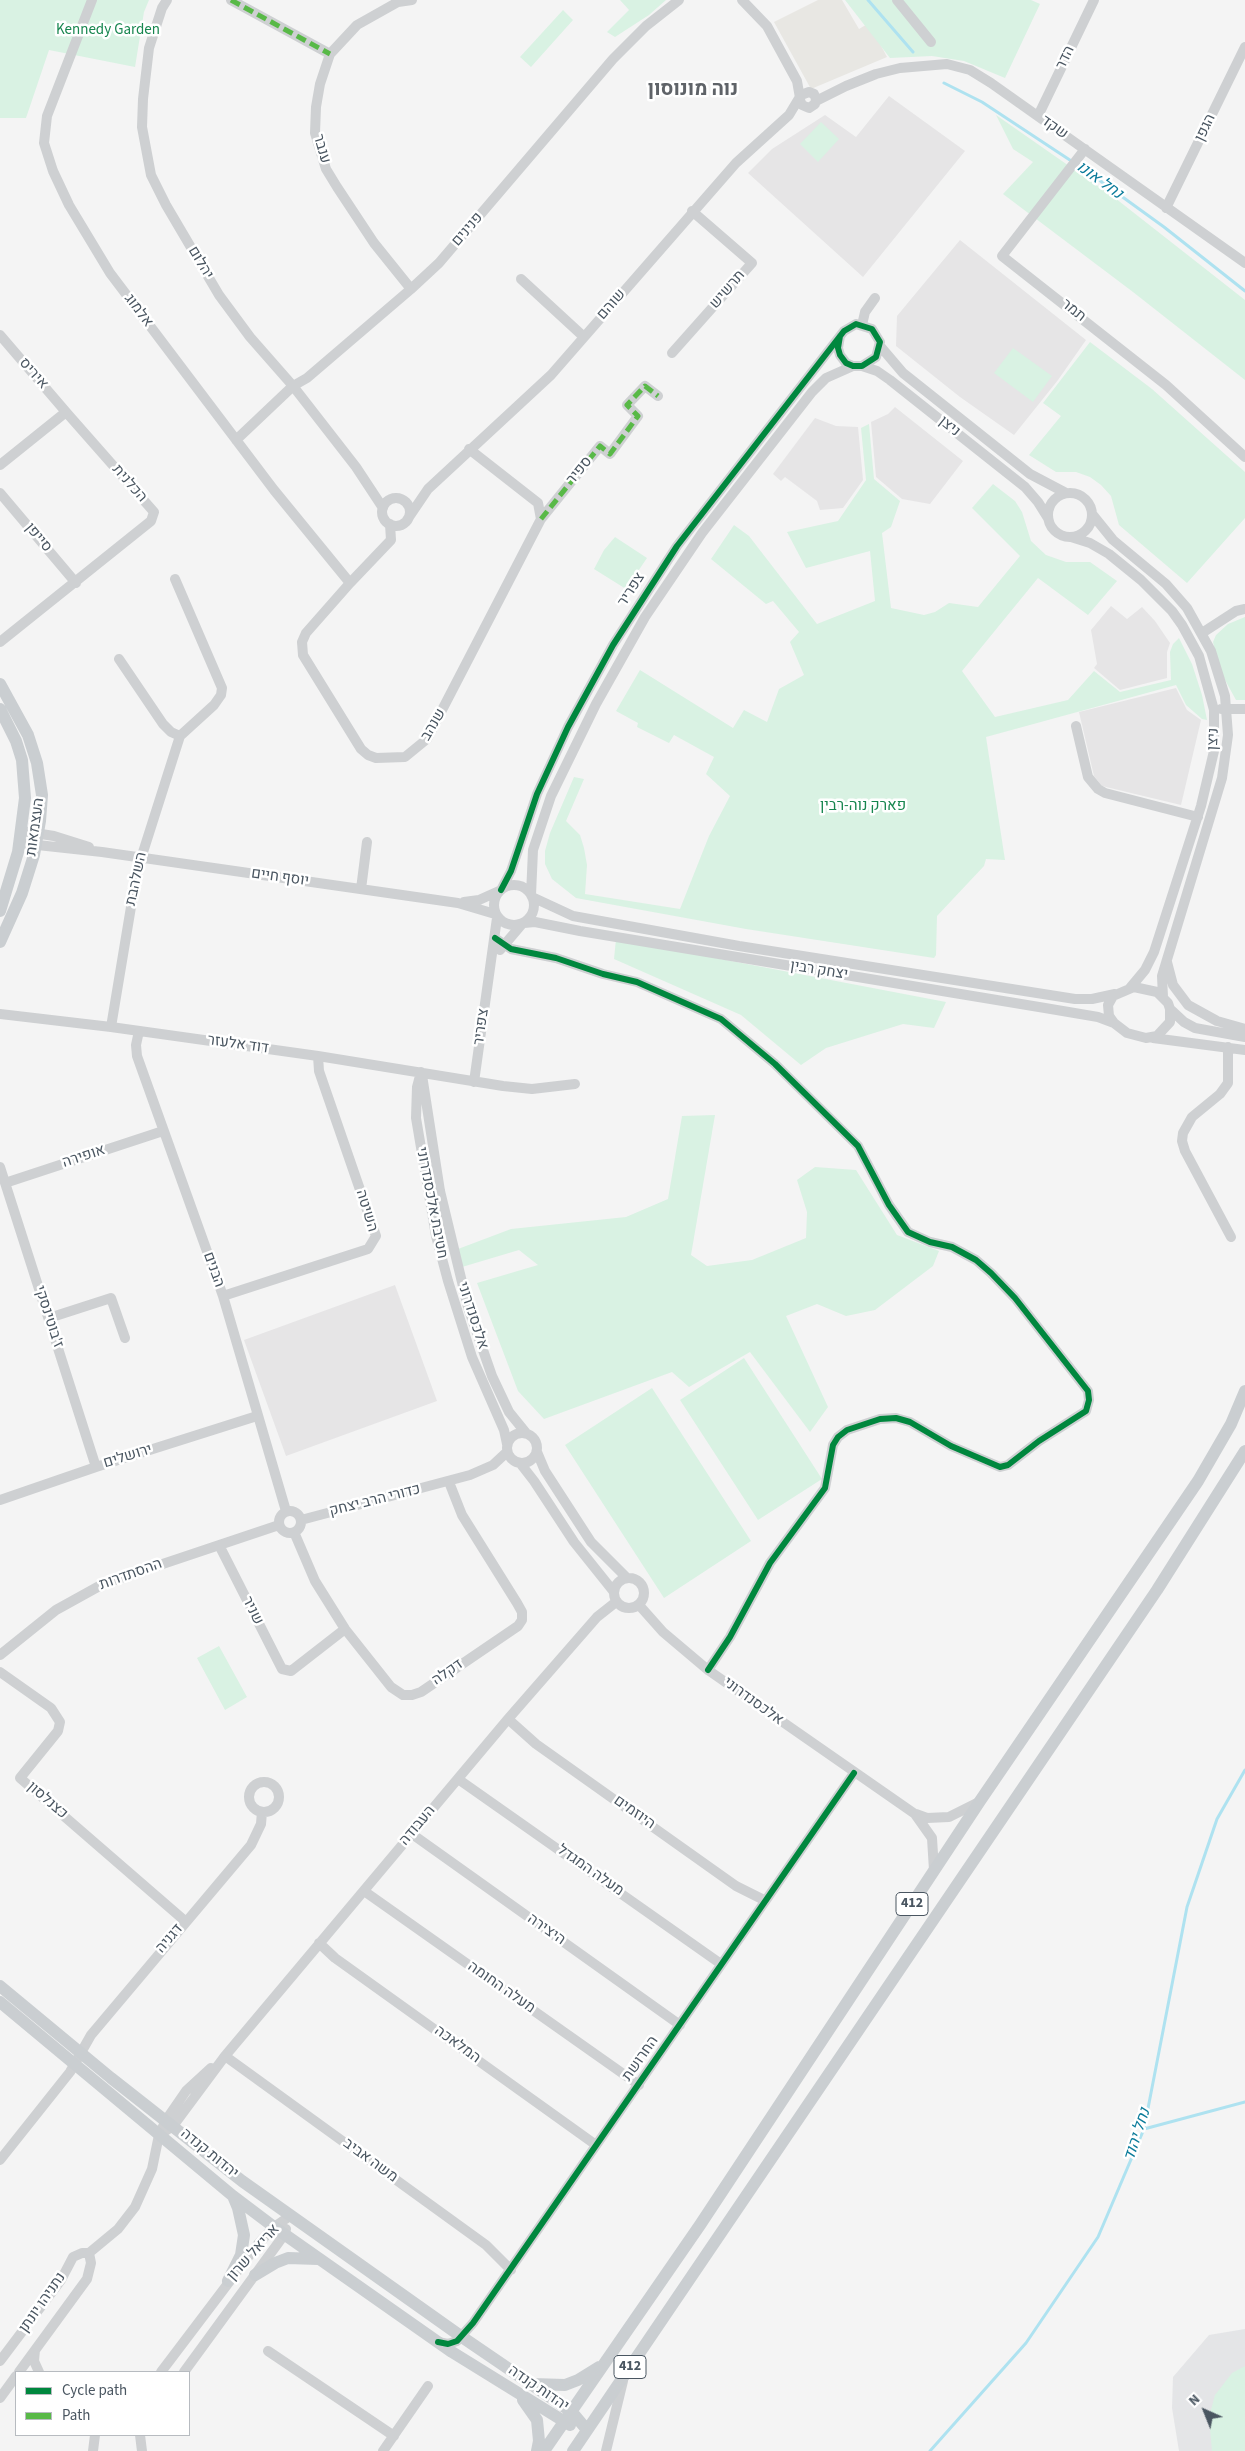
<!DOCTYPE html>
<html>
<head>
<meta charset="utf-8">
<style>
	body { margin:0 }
	#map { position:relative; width:1245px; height:2451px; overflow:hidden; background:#f4f4f4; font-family:"Source Sans 3",sans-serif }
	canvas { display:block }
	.legend { position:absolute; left:15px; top:2371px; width:175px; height:65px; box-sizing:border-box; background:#fff; border:1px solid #b7bbc0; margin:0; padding:6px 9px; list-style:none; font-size:15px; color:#4a5661 }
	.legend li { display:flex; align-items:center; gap:10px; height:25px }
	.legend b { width:25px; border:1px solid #b7bbc0 }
	.north { position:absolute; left:1180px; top:2386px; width:50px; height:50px; -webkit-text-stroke:4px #fff; paint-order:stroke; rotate:316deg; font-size:14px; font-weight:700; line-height:20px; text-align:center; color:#4a5661 }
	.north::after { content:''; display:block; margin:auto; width:18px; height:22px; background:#4a5661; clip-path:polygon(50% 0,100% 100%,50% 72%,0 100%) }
</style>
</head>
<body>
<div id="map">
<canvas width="1245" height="2451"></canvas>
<ul class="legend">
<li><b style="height:6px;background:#00873e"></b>Cycle path</li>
<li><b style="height:6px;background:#58b947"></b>Path</li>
</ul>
<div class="north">N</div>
</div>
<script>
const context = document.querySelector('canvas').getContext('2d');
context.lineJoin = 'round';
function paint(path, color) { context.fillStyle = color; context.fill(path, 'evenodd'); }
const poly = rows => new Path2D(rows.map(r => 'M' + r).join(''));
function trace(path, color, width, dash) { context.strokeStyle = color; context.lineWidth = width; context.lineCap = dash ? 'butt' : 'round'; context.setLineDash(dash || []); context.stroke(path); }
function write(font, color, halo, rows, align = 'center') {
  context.font = font + ' "Source Sans 3",Heebo,sans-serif'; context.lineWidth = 5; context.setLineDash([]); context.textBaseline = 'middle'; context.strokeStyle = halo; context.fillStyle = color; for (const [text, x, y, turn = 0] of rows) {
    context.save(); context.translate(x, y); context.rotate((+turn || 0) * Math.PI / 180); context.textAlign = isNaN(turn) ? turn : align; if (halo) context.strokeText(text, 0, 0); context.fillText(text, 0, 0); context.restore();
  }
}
paint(poly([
	[818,0,842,0,859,29,869,23,887,57,811,89,774,22]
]), '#e8e7e3');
paint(poly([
	[889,96,965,151,863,277,748,173,772,149,825,115,856,137],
	[960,240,1086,340,1058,380,1014,435,960,397,896,346,897,316],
	[895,407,963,461,930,504,902,499,876,477,871,422,888,414],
	[815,418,836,426,858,427,863,480,843,508,820,510,817,501,785,477,781,481,773,474],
	[1111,606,1127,619,1142,607,1155,621,1170,643,1167,652,1167,678,1120,690,1094,668,1097,664,1091,630],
	[1176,688,1187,710,1201,720,1181,805,1102,786,1094,776,1079,712],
	[395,1285,437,1401,286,1456,244,1340]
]), '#e6e5e6');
paint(poly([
	[1245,2329,1245,2451,1179,2451,1172,2408,1173,2377,1209,2335]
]), '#e4e5e7');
paint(poly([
	[0,0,149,0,144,12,135,67,49,50,26,118,0,118],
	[620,0,666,0,649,15,615,37,607,32,629,10],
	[845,0,1031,0,1040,4,1005,78,964,61,932,56,890,58],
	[563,10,573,20,531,67,520,57],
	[996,115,1115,198,1245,300,1245,380,1133,292,1003,194,1033,162,1013,149],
	[821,122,839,139,818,162,800,144],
	[1090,342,1152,389,1245,472,1245,518,1187,583,1119,525,1111,496,1101,485,1090,477,1076,472,1056,472,1029,455,1061,416,1043,403],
	[1013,348,1052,376,1033,402,994,373],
	[869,424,874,479,900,501,891,527,882,533,891,608,924,615,935,612,949,603,978,607,1020,556,972,508,993,484,1015,501,1022,512,1031,541,1046,555,1066,562,1090,562,1117,581,1088,615,1038,578,962,671,995,717,1068,700,1094,671,1120,692,1171,680,1170,652,1173,644,1179,638,1192,664,1202,695,1207,720,1202,719,1186,705,1176,685,986,737,1005,860,986,859,984,866,937,916,936,955,934,958,746,929,576,898,552,879,545,864,545,851,550,833,574,777,584,779,566,821,580,835,584,848,587,865,585,894,680,909,709,836,730,796,706,774,714,757,674,735,669,743,637,727,638,723,616,711,640,670,733,728,744,710,767,722,779,689,804,675,790,642,799,632,773,601,766,604,711,559,734,525,749,536,817,624,875,601,870,551,806,568,787,532,838,521,866,480,861,428],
	[615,537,647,558,626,589,594,569,604,550],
	[1245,617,1245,700,1236,700,1219,669,1213,642,1216,635,1228,624],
	[616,939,946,1002,934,1028,903,1024,826,1048,801,1065,741,1015,614,959],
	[715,1115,691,1255,707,1266,752,1260,806,1238,807,1212,797,1180,815,1167,856,1170,897,1235,939,1251,933,1266,875,1310,846,1316,817,1304,786,1316,828,1407,810,1432,750,1352,689,1387,672,1372,544,1419,518,1391,477,1283,538,1265,519,1250,462,1267,458,1249,511,1229,626,1217,668,1199,682,1116],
	[744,1358,822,1479,758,1520,680,1400],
	[652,1388,751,1541,664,1598,565,1445],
	[219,1646,247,1697,225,1710,197,1658],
	[1245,2366,1245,2451,1212,2451,1209,2417,1215,2395,1232,2373]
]), '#d9f2e3');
trace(poly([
	[868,0,913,52],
	[944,83,982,102,1088,172,1164,227,1245,291],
	[1144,2129,1245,2102],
	[930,2451,1026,2343,1098,2237,1144,2129,1187,1907,1217,1819,1245,1770]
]), '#aee2f0', 3);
trace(poly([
	[92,0,47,116,44,143,53,171,69,205,110,273,274,490,350,583],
	[167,0,162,8,149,48,143,99,142,127,151,175,166,205,219,295,250,337,293,386,356,467,383,508],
	[231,0,330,54],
	[742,0,767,26,797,81,800,98],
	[897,0,931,42],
	[816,101,846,86,876,74,900,68,947,64,970,70,991,83,1245,263],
	[1038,116,1094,0],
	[1085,149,1002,256,1166,385,1245,457],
	[1166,208,1245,47],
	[521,279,584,337],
	[411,289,374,243,337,187,326,169,315,133,316,107,320,84,330,54,357,25,398,2,412,0],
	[862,325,865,312,875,298],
	[0,335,66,412],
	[880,346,903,373,1030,474,1066,493],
	[672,353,752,263,692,211],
	[862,366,877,371,890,380,1025,487,1038,502,1048,518],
	[236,440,293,386,307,378,411,289,439,263,613,59,646,26,679,0],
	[0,465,66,412,154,512,151,521,0,642],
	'1048 515a22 22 0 1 1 44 0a22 22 0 1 1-44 0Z',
	[0,493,76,583],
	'382 512a14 14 0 1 1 28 0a14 14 0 1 1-28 0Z',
	[1092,514,1113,540,1166,584,1187,608,1211,651,1225,696,1228,735,1222,778,1162,976,1163,997],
	[541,519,600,446,610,454,638,416,627,405,645,386,658,396],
	[407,520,428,489,551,375,736,163,789,115,801,95,809,92,814,94,816,99,815,104,809,108,802,105,800,100],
	[390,524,391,540,350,583,306,633,302,642,303,655,361,749,368,755,376,758,405,757,427,739,541,519,538,503,469,449],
	[1071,537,1090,543,1109,554,1141,580,1172,611,1182,625,1199,656,1214,710,1214,751,1201,806,1154,952,1145,970,1130,988],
	[1202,633,1236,611,1245,609],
	[119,659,163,724,171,732,180,736,214,705,221,695,222,688,175,579],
	[1221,709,1245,709],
	[1076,726,1088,777,1098,789,1105,793,1198,817],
	[22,831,54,836,89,847],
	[19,843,102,852,458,903,495,914],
	'494 905a20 20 0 1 1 40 0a20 20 0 1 1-40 0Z',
	[361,889,367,842],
	[501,890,511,871,537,794,568,727,613,645,677,546,844,331,856,324,872,329,880,342,876,357,862,366,853,366,846,363,840,355,838,348,840,336],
	[531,895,533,850,551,796,596,704,645,617,702,533,812,392,826,378,853,366],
	[532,897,573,916,739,946,1075,999,1092,999,1115,994],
	[464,902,479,900,499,891],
	[524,923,535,922,580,931,1045,1008,1098,1017,1114,1023],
	[495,938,511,949,556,958,603,974,637,982,721,1019,775,1064,858,1146,889,1205,908,1232,930,1242,952,1247,976,1260,991,1273,1015,1298,1088,1391,1089,1400,1086,1411,1039,1441,1008,1465,1000,1467,951,1446,910,1422,896,1418,880,1419,847,1430,838,1437,833,1445,825,1488,770,1563,730,1637,708,1670],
	[500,950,522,924],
	[1167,962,1173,985,1188,1005,1217,1021,1245,1029],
	[1134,987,1157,992,1168,1003,1170,1009,1170,1022,1157,1036,1146,1038,1127,1033,1114,1023,1109,1016,1108,1005,1113,996,1134,987],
	[1170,1009,1184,1022,1195,1028,1245,1037],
	[0,1014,111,1027,318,1056,503,1086,532,1089,575,1084],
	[111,1027,137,871,180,736],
	[139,1031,136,1045,137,1056,223,1296,286,1511],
	[1153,1038,1245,1050],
	[1228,1047,1228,1083,1220,1094,1192,1117,1183,1133,1182,1141,1185,1151,1231,1237],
	[421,1072,417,1087,416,1118,436,1236,448,1281,472,1357,504,1430,507,1444],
	[422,1075,440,1191,468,1307,492,1376,509,1412,526,1433],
	[474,1082,497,918],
	[0,1167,96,1467],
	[5,1183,163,1131],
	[223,1296,368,1249,376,1236,319,1071,318,1056],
	[49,1318,111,1298,125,1338],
	'507 1448a15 15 0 1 1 30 0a15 15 0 1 1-30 0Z',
	[537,1452,545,1471,591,1542,627,1578],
	[520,1463,534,1481,574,1542,614,1592],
	[0,1500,96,1467,257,1416],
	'279 1522a11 11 0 1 1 22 0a11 11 0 1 1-22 0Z',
	[301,1520,470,1475,493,1465,507,1452],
	[294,1532,315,1581,345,1629,391,1687,403,1695,412,1695,421,1692,518,1626,522,1620,522,1612,517,1603,462,1515,449,1482],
	[219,1545,282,1669,291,1671,345,1629],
	'614 1593a15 15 0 1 1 30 0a15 15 0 1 1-30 0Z',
	[639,1605,663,1632,708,1670,915,1814,932,1838,934,1870],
	[0,1655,56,1610,103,1584,279,1525],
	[0,1672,51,1708,60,1722,58,1731,20,1778,185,1921],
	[508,1719,536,1744,736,1886,764,1900],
	[458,1779,721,1964],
	'249 1797a15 15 0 1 1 30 0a15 15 0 1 1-30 0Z',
	[916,1814,927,1818,949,1817,977,1803],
	[412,1834,680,2025],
	[364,1891,639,2085],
	[319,1943,335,1958,596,2145],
	[225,2056,486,2245,511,2270],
	[159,2135,173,2126,225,2056,508,1719,597,1617,616,1602],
	[0,2160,70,2072,91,2035,251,1845,261,1824,262,1812],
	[89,2253,118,2229,135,2207,152,2169,159,2135,166,2120,186,2091,211,2068],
	[438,2342,448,2344,457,2341,473,2323,854,1773],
	[35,2350,34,2361,39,2372],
	[268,2351,394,2436],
	[0,2361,61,2280,73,2257,82,2253,89,2253,91,2263,87,2279,19,2372],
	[161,2372,258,2244,274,2227,290,2216],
	[184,2372,284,2235,286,2229],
	[0,2398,16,2376],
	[140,2435,142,2451],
	[93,2451,95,2435],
	[383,2451,428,2386],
	[606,2451,623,2381]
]), '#ced0d2', 10);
trace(poly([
	[0,684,28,735,37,763,42,795,40,821,34,855,22,893,0,942],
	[0,709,16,741,22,760,25,798,18,852,0,911],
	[0,1986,111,2078,242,2181,462,2337,572,2412,587,2430],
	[0,2002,233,2196,274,2227,452,2352,570,2425],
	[255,2275,275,2263,288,2258,318,2259],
	[228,2281,241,2255,244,2235,238,2208,233,2196],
	[532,2384,565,2385,578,2380,599,2367],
	[523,2400,537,2420,539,2441,537,2451],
	[544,2451,700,2225,980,1801,1198,1481,1231,1424,1245,1391],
	[573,2451,1157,1590,1245,1451]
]), '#caced1', 12);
trace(poly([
	[231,0,330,54],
	[541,519,600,446,610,454,638,416,627,405,645,386,658,396]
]), '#58b947', 5, [10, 5]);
trace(poly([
	[501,890,511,871,537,794,568,727,613,645,677,546,844,331,856,324,872,329,880,342,876,357,862,366,853,366,846,363,840,355,838,348,840,336],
	[495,938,511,949,556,958,603,974,637,982,721,1019,775,1064,858,1146,889,1205,908,1232,930,1242,952,1247,976,1260,991,1273,1015,1298,1088,1391,1089,1400,1086,1411,1039,1441,1008,1465,1000,1467,951,1446,910,1422,896,1418,880,1419,847,1430,838,1437,833,1445,825,1488,770,1563,730,1637,708,1670],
	[438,2342,448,2344,457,2341,473,2323,854,1773]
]), '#00873e', 6);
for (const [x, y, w] of [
	[912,1904,32],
	[630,2367,32]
]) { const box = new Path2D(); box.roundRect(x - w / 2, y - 11.5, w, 23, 4); context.fillStyle = '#fff'; context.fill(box); trace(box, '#4a5661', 1); }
write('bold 14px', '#4a5661', null, [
	["412",912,1904],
	["412",630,2367]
]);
write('15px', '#17864f', '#fff', [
	["Kennedy Garden",108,31],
	["פארק נוה-רבין",863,807]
]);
write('15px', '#4a5661', '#fff', [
	["הדר",1066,58,-64],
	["שקד",1054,128,35],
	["הגפן",1206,128,-64],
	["ענבר",321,149,74],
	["פנינים",468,230,-49],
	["יהלום",200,263,59],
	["תרשיש",728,290,-49],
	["שוהם",612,305,-49],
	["אלמוג",138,311,53],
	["תמר",1073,311,38],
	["איריס",33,374,49],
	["ניצן",949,427,39],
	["ספיר",580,471,-51],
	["הכלנית",129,484,49],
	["סייפן",38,538,50],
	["צפריר",632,590,-57],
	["שנהב",434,725,-60],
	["ניצן",1214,739,-87],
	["העצמאות",36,827,-82],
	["יוסף חיים",280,878,8],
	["השלהבת",137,879,-78],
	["יצחק רבין",819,971,9],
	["צפריר",482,1027,-82],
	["דוד אלעזר",238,1045,8],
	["אופירה",84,1157,-18],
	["חטיבת אלכסנדרוני",431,1203,79],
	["השיטה",366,1211,73],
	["הבנים",213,1270,70],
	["אלכסנדרוני",472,1316,72],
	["ז'בוטינסקי",48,1317,72],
	["ירושלים",128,1457,-17],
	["כדורי הרב יצחק",375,1501,-14],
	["ההסתדרות",131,1575,-20],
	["שניר",252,1611,63],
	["דקלה",448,1673,-35],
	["אלכסנדרוני",753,1702,36],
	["כצנלסון",47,1801,41],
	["היוזמים",634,1813,35],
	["העבודה",418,1826,-50],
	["מעלה המגדל",590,1871,35],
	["היצירה",546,1930,35],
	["דגניה",170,1939,-49],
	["מעלה החומה",501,1988,35],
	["המלאכה",457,2045,36],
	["החרושת",641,2059,-55],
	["יהדות קנדה",209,2154,39],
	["משה אביב",370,2161,36],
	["אריאל שרון",254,2253,-48],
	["נתניהו יונתן",43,2303,-55],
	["יהדות קנדה",538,2389,34]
]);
write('italic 16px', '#0c7c9b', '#fff', [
	["נחל אונו",1099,181,36],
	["נחל יהוד",1138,2135,-72]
]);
write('bold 20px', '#5f6368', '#fff', [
	["נוה מונוסון",693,91]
]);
</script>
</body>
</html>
